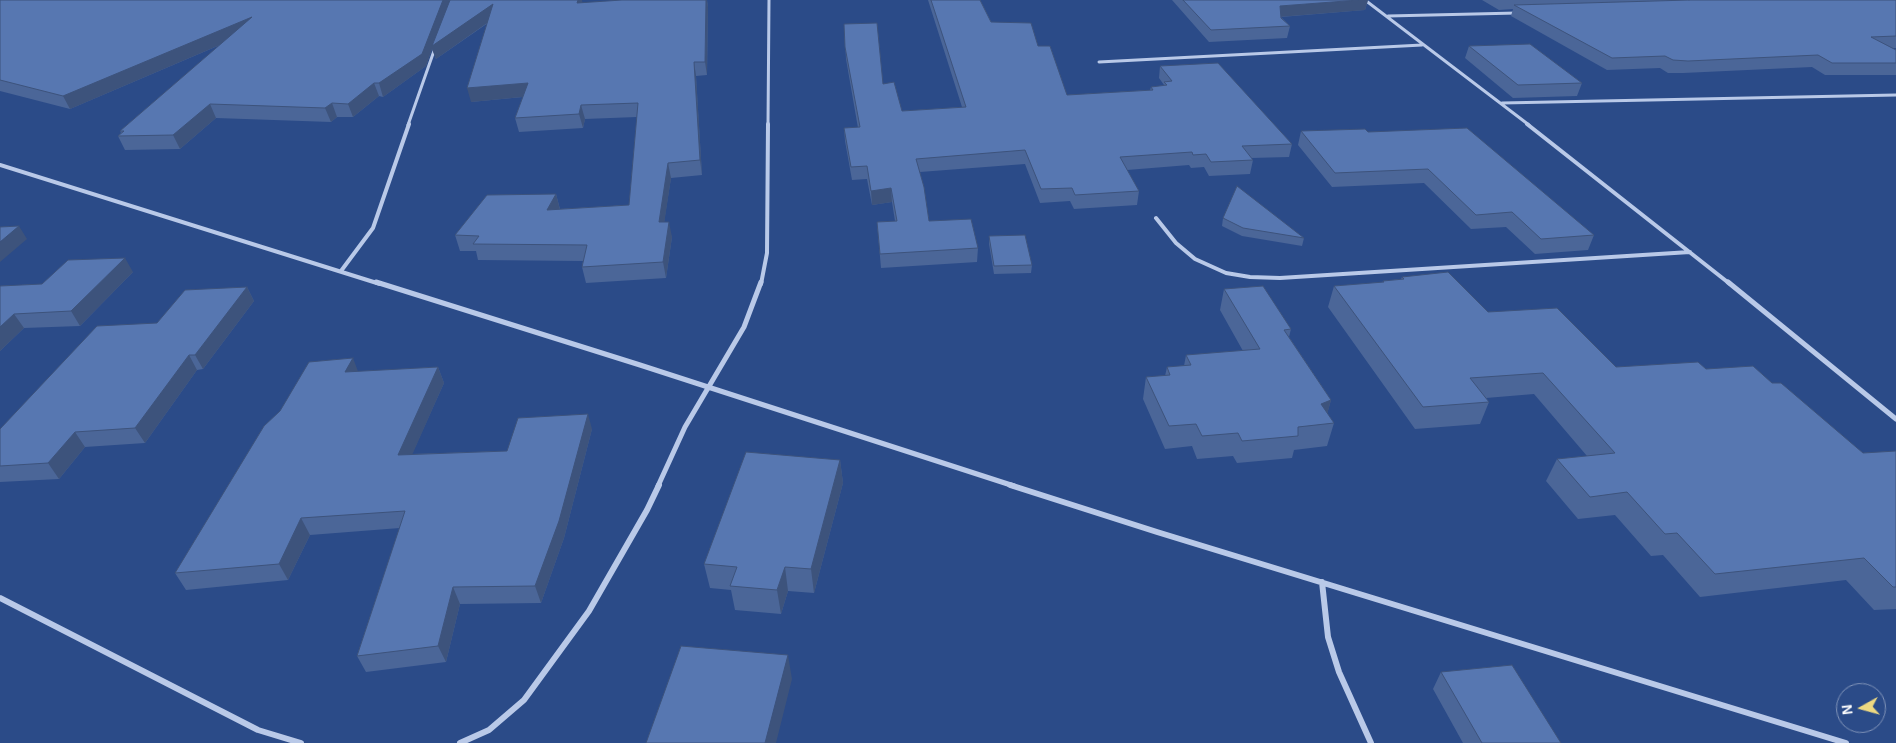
<!DOCTYPE html>
<html>
<head>
<meta charset="utf-8">
<style>
	body { margin:0 }
	#map { position:relative; width:1896px; height:743px; overflow:hidden; background:#2b4b88; font-family:Helvetica,sans-serif }
	canvas { display:block }
	.north { position:absolute; left:1836px; top:683px; width:50px; height:50px; box-sizing:border-box; background:#2b4b88; border:1px solid #8093b8; border-radius:50%; rotate:263deg; font-size:14px; font-weight:700; line-height:20px; text-align:center; color:#fff }
	.north::after { content:''; display:block; margin:auto; width:18px; height:22px; background:#eed981; clip-path:polygon(50% 0,100% 100%,50% 72%,0 100%) }
</style>
</head>
<body>
<div id="map">
<canvas width="1896" height="743"></canvas>
<div class="north">N</div>
</div>
<script>
const context = document.querySelector('canvas').getContext('2d');
context.lineJoin = 'round';
const poly = rows => new Path2D(rows.map(r => 'M' + r).join(''));
function trace(path, color, width, dash) { context.strokeStyle = color; context.lineWidth = width; context.lineCap = dash ? 'butt' : 'round'; context.setLineDash(dash || []); context.stroke(path); }
function paint(path, color) { context.fillStyle = color; context.fill(path, 'evenodd'); }
trace(poly([
	[1365,0,1529,125],
	[1388,16,1517,13],
	[1099,62,1422,45],
	[1502,103,1896,95],
	[408,125,435,48],
	[768,125,769,0]
]), '#b9c9e8', 3);
trace(poly([
	[1527,124,1730,284],
	[0,165,380,284],
	[1156,218,1176,243,1195,259,1226,273,1250,277,1280,278,1690,252],
	[341,271,373,228,409,124],
	[761,284,767,253,768,124]
]), '#b9c9e8', 4);
trace(poly([
	[376,282,640,365,1014,486],
	[1728,282,1896,419],
	[658,486,685,427,744,327,761,282]
]), '#b9c9e8', 5);
trace(poly([
	[1010,485,1157,532,1846,743],
	[1322,582,1328,637,1339,672,1371,743],
	[0,598,258,730,301,743],
	[460,743,489,730,524,700,589,611,647,510,659,485]
]), '#b9c9e8', 6);
paint(poly([
	[0,0,582,0,582,3,622,0,707,0,708,7,707,75,696,76,702,175,671,178,664,222,672,237,666,278,586,283,582,267,583,261,478,260,476,251,460,251,455,235,556,194,560,209,629,205,637,117,585,119,583,128,519,132,515,118,523,97,471,102,488,23,436,59,432,49,426,66,383,97,379,96,353,117,337,117,331,122,216,118,180,149,125,150,118,136,121,133,120,131,220,45,70,109,0,91],
	[928,0,980,0,991,22,1038,46,1067,95,1150,90,1151,87,1164,86,1164,85,1159,78,1160,66,1292,144,1289,157,1251,158,1253,160,1250,174,1209,176,1204,167,1191,168,1189,165,1127,170,1139,191,1137,205,1074,209,1070,201,1040,203,1025,164,920,172,929,221,978,248,977,262,881,268,877,222,895,221,892,202,872,205,867,179,852,180,845,141,844,128,858,128,846,59,844,24,883,84,902,111,962,107],
	[1172,0,1368,0,1365,10,1281,17,1290,26,1287,38,1209,42],
	[1482,0,1896,0,1896,48,1892,48,1896,50,1896,75,1825,75,1812,67,1683,73,1668,73,1660,68,1607,70,1511,16,1513,9,1499,10],
	[1469,46,1582,83,1577,96,1513,98,1465,58],
	[1301,131,1368,132,1594,235,1588,250,1535,254,1506,227,1471,229,1424,183,1332,187,1298,145],
	[1223,218,1304,238,1302,246,1242,236,1222,226],
	[989,236,1032,265,1031,273,994,274,989,244],
	[133,272,80,326,24,328,0,351,0,286,42,284],
	[1402,277,1488,312,1616,367,1706,369,1772,383,1863,453,1896,451,1896,609,1874,610,1846,580,1700,597,1663,555,1651,556,1615,515,1578,519,1546,481,1557,459,1587,456,1534,394,1486,398,1489,402,1480,424,1415,429,1328,307,1334,286,1382,283,1383,281,1401,279],
	[247,287,254,301,203,369,197,370,145,443,85,447,59,479,0,482,0,429,157,323],
	[1224,289,1291,329,1289,337,1331,400,1327,414,1334,423,1327,446,1294,450,1292,458,1237,463,1233,456,1197,459,1192,446,1165,449,1143,399,1146,377,1165,376,1167,367,1184,366,1186,355,1243,351,1220,310],
	[438,367,444,383,412,454,507,451,592,429,564,538,541,603,460,604,446,662,366,672,357,656,400,528,310,535,288,580,186,590,175,573,358,372],
	[840,460,843,483,814,593,788,591,781,614,735,610,731,590,710,588,704,564],
	[1441,672,1561,743,1463,743,1433,689]
]), '#4b6698');
paint(poly([
	[443,0,451,0,493,4,497,16,436,59,432,49,426,66,383,97,379,83],
	[578,0,582,0,583,6,577,3],
	[706,0,707,0,708,7,707,75,705,62],
	[1359,0,1368,0,1365,10,1278,17,1280,6],
	[252,17,257,29,70,109,63,96],
	[694,62,696,76,702,175,700,160],
	[374,83,379,96,353,117,348,104],
	[528,83,532,96,471,102,467,88],
	[332,103,337,117,331,122,325,108],
	[210,104,216,118,180,149,173,135],
	[581,105,585,119,583,128,579,114],
	[668,163,671,178,662,238,659,222],
	[891,188,892,202,872,205,871,191],
	[556,194,560,210,547,210],
	[669,222,672,237,666,278,663,262],
	[19,226,27,239,0,262,0,242],
	[125,258,133,272,80,326,71,311],
	[247,287,254,301,203,369,195,355],
	[14,314,24,328,0,351,0,327],
	[189,355,197,370,145,443,135,428],
	[353,358,359,374,345,372],
	[438,367,444,383,405,471,398,455],
	[1331,400,1325,422,1321,404],
	[588,414,592,429,564,538,541,603,535,586],
	[75,432,85,447,59,479,48,463],
	[840,460,843,483,814,593,811,569],
	[301,518,310,535,288,580,279,564],
	[785,567,788,591,781,614,777,590],
	[453,587,460,604,446,662,438,646],
	[788,655,792,679,776,743,765,743]
]), '#3d537c');
const building = poly([
	[0,0,443,0,422,54,379,83,374,83,348,104,332,103,325,108,210,104,173,135,118,136,124,131,120,131,252,17,63,96,0,80,0,0],
	[450,0,578,0,577,3,622,0,706,0,705,62,694,62,700,160,668,163,659,222,669,222,663,262,582,267,587,245,473,244,479,236,455,235,487,195,556,194,547,210,629,205,638,103,581,105,579,114,515,118,528,83,467,88,493,4,432,46,450,0],
	[931,0,980,0,991,22,1031,23,1038,46,1050,46,1067,95,1153,90,1151,87,1167,85,1164,82,1172,81,1160,66,1218,63,1292,144,1242,146,1253,160,1211,162,1206,154,1193,155,1192,152,1120,157,1139,191,1075,195,1072,188,1041,189,1025,150,916,159,924,187,929,221,971,219,978,248,880,254,877,222,897,221,891,188,871,191,867,166,851,167,844,128,860,127,845,47,844,24,877,23,883,84,894,82,902,111,966,107,931,0],
	[1183,0,1359,0,1280,6,1281,18,1290,26,1211,30,1183,0],
	[1689,0,1896,0,1896,36,1871,37,1896,50,1896,63,1832,63,1818,55,1688,61,1673,60,1665,56,1612,58,1514,5,1689,0],
	[1530,44,1582,83,1518,85,1469,46,1530,44],
	[1467,128,1594,235,1541,239,1512,212,1476,215,1428,169,1335,173,1301,131,1365,129,1368,132,1467,128],
	[1237,186,1304,238,1243,228,1223,218,1237,186],
	[19,226,0,242,0,227,19,226],
	[1025,235,1032,265,994,266,989,236,1025,235],
	[125,258,71,311,14,314,0,327,0,286,42,284,68,260,125,258],
	[1448,272,1488,312,1557,308,1616,367,1698,362,1706,369,1753,366,1772,383,1781,383,1863,453,1896,451,1896,587,1893,587,1864,558,1715,574,1677,533,1665,534,1627,492,1590,497,1557,459,1615,453,1543,373,1470,378,1489,402,1423,407,1334,286,1384,282,1383,281,1404,279,1402,277,1448,272],
	[1263,286,1291,329,1284,330,1331,400,1321,404,1334,423,1298,427,1298,436,1242,441,1238,433,1202,436,1196,424,1169,426,1146,377,1170,375,1167,367,1191,365,1186,355,1260,349,1224,289,1263,286],
	[247,287,195,355,189,355,135,428,75,432,48,463,0,466,0,429,97,326,157,323,185,290,247,287],
	[353,358,345,372,438,367,398,455,507,451,518,418,588,414,559,521,535,586,453,587,438,646,357,656,405,511,301,518,279,564,175,573,264,426,280,411,309,362,353,358],
	[746,452,840,460,811,569,785,567,777,590,730,586,737,567,704,564,746,452],
	[681,646,788,655,765,743,646,743,681,646],
	[1512,665,1561,743,1482,743,1441,672,1512,665]
]);
paint(building, '#5777b1');
trace(building, '#3d537c', 1);
</script>
</body>
</html>
